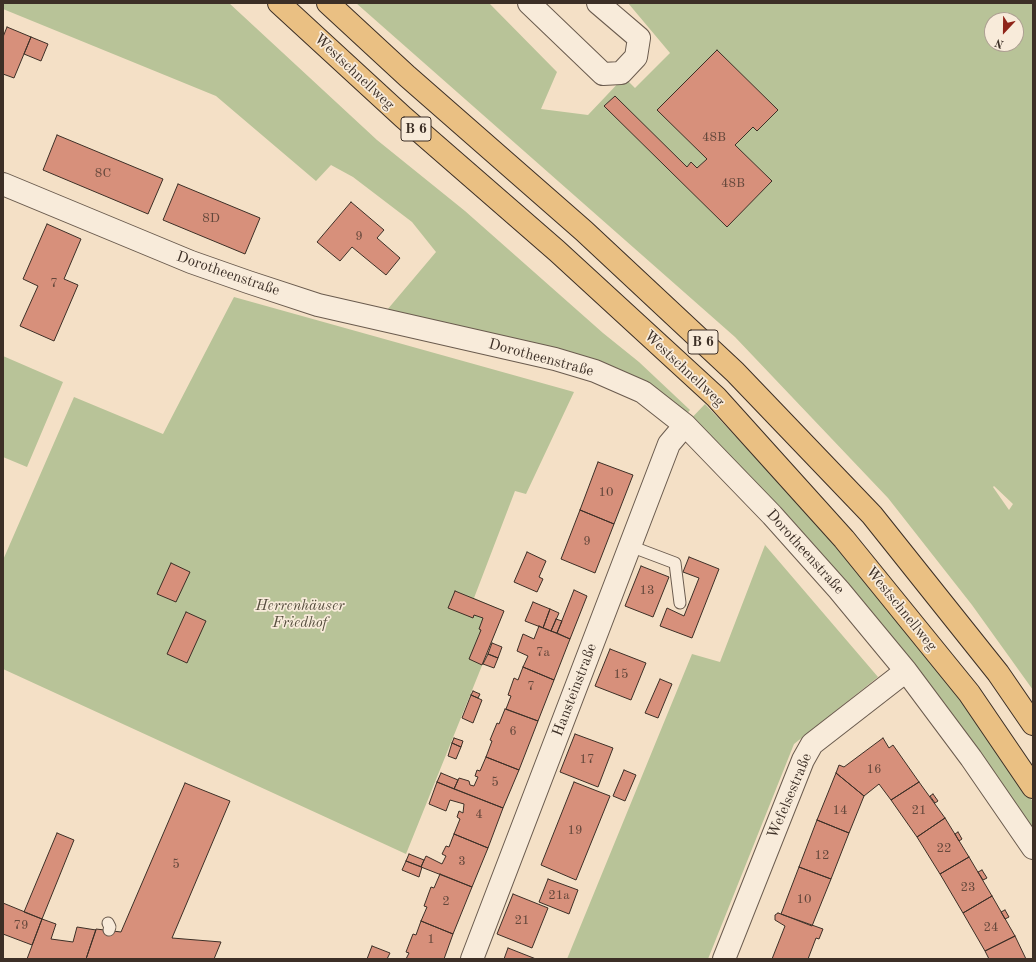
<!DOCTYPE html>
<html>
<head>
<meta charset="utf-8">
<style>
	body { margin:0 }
	#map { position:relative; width:1036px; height:962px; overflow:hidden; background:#f4e0c6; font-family:"Old Standard TT",serif }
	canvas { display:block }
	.frame { position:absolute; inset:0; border:4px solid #3c2f26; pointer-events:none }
	.north { position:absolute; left:984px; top:12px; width:40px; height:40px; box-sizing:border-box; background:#f8ebda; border:1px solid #ada092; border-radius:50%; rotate:202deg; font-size:11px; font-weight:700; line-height:16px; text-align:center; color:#3c2f26 }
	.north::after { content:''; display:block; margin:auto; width:14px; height:18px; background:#8f2418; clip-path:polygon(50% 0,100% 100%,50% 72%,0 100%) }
</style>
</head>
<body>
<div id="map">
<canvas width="1036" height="962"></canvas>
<div class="frame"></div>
<div class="north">N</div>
</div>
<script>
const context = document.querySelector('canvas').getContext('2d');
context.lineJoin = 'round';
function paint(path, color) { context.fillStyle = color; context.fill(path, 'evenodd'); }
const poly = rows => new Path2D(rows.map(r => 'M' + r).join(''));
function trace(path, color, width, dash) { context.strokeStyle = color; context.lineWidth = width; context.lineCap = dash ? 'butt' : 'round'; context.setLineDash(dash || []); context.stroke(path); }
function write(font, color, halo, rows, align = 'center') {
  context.font = font + ' "Old Standard TT",serif'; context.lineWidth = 3.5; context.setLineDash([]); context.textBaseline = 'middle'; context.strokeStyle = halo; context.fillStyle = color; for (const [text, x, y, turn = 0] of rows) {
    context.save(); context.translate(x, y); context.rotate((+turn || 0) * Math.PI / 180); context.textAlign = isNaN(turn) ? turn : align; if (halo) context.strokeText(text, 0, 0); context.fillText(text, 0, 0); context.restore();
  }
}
paint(poly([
	[3,3,229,3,377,140,465,211,603,333,639,362,690,410,685,416,557,348,387,310,436,252,412,222,353,177,331,165,316,181,216,96,3,9],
	[356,3,489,3,557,72,541,109,588,115,624,77,635,88,670,53,628,3,1033,3,1033,690,972,605,888,498,735,337],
	[992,20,1016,20,1016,44,992,44],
	[994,486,1013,504,1009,510,993,487],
	[234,297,574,392,526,494,515,491,474,598,504,611,406,854,3,669,3,560,74,397,163,434],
	[3,356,63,382,27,467,3,457],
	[705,404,838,545,960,696,1033,802,1033,848,971,758,685,425],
	[765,545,878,677,794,744,708,959,567,959,692,654,720,662]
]), '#b8c398');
const building = poly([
	[7,27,31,37,14,78,3,74,3,37,7,27],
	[31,37,48,44,41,61,24,54,31,37],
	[717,50,778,110,757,131,753,127,735,145,772,181,727,227,604,106,615,96,687,167,691,162,697,168,707,159,657,110,717,50],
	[57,135,163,179,148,214,43,170,57,135],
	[178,184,260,218,245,254,163,220,178,184],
	[351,202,384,230,377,238,400,258,386,275,352,247,340,261,317,242,351,202],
	[47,224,81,239,64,279,78,285,54,341,20,326,38,286,23,279,47,224],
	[598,462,633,475,614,524,580,510,598,462],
	[580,510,614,524,595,573,561,559,580,510],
	[527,552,546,561,539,577,543,579,537,592,514,582,527,552],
	[689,557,719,569,692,638,660,626,667,608,684,616,699,578,683,572,689,557],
	[171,563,190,572,176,602,157,594,171,563],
	[641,566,669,577,653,617,625,606,641,566],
	[574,590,587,596,570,639,557,633,574,590],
	[455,591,504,611,482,665,469,659,481,630,479,629,483,618,474,615,473,618,448,608,455,591],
	[533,602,550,609,543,628,525,621,533,602],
	[550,609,559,613,551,631,543,628,550,609],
	[186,612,206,621,187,663,167,654,186,612],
	[556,619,562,621,557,633,551,631,556,619],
	[539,626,570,639,554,680,523,667,528,656,517,651,523,634,534,639,539,626],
	[492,643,502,647,498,658,488,654,492,643],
	[610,649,646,663,631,700,595,686,610,649],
	[488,654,498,658,494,668,483,664,488,654],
	[523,667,554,680,538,721,506,709,511,696,508,695,514,678,518,680,523,667],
	[660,679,672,684,658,718,645,713,660,679],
	[473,691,480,694,478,698,471,695,473,691],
	[471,695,482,700,473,723,462,718,471,695],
	[505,709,538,721,519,770,486,757,492,741,490,740,497,723,499,724,505,709],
	[575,734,613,748,598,787,560,772,575,734],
	[454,738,463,741,461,747,452,743,454,738],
	[883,738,889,748,893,745,919,782,891,800,879,784,864,796,836,773,839,765,844,767,883,738],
	[452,743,461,747,456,759,448,756,452,743],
	[486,757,519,770,503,808,454,789,459,778,469,781,470,785,474,786,478,777,475,776,477,770,480,771,486,757],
	[624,770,636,775,625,801,613,796,624,770],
	[441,773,458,780,454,789,437,782,441,773],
	[836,773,864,796,849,833,817,820,836,773],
	[437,782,503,808,488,848,454,834,460,819,457,817,459,811,463,813,464,804,450,800,446,811,429,804,437,782],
	[574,782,610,796,576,880,541,865,574,782],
	[919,782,945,818,917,837,891,800,919,782],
	[185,783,230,801,172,938,221,942,214,959,86,959,96,929,121,932,185,783],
	[933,794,938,801,935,803,930,796,933,794],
	[945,818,969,857,940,874,917,837,945,818],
	[817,820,849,833,831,879,799,867,817,820],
	[958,832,962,839,959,841,955,834,958,832],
	[57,833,74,840,42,919,24,912,57,833],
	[454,834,488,848,472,887,421,867,426,856,442,864,446,856,442,854,446,846,449,847,454,834],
	[409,854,424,860,421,867,406,861,409,854],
	[969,857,992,896,963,913,940,874,969,857],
	[406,861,422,867,419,877,402,870,406,861],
	[799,867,831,879,812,926,781,914,799,867],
	[982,870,987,878,983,880,978,872,982,870],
	[440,874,472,887,453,934,421,921,427,907,424,906,431,887,434,888,440,874],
	[548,879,578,890,569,914,539,902,548,879],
	[513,894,548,908,532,948,497,934,513,894],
	[992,896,1015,936,985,951,963,913,992,896],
	[3,903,42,919,32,945,3,934,3,903],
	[1005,910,1009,917,1005,919,1001,912,1005,910],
	[778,913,823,929,819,939,816,938,808,959,772,959,785,926,775,920,775,915,778,913],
	[42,919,56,924,51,939,73,942,77,927,96,930,86,959,27,959,42,919],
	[421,921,453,934,444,959,406,959,409,953,406,952,413,934,416,935,421,921],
	[1015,936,1026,959,989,959,985,951,1015,936],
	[372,946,390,953,387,959,367,959,372,946],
	[508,948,536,959,504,959,508,948]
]);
paint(building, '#d7907b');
trace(building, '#3c2f26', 1);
const service = poly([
	[630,546,675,563,680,603],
	[108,923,110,927,109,930]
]);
const minor = poly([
	[529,3,603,74,621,73,636,57,639,38,598,3],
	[3,184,191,262,248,282,318,305,555,359,595,371,643,392,685,425,772,515,839,590,906,671,971,758,1033,848],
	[472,959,669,444,685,425],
	[724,959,803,760,812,744,906,671]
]);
const trunk = poly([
	[279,3,403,117,557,251,716,397,844,539,969,693,1033,787],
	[328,3,407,76,584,231,735,372,872,515,998,673,1033,724]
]);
trace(service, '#6a5b4e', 13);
trace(minor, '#6a5b4e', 24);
trace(trunk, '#3c2f26', 24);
trace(service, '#f8ebda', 11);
trace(minor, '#f8ebda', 22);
trace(trunk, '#eac083', 22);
write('13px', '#63473b', null, [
	["48B",714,138],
	["8C",103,174],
	["48B",733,184],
	["8D",211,219],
	["9",359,237],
	["7",54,284],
	["10",606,493],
	["9",587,542],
	["13",647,591],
	["7a",543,653],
	["15",621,675],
	["7",531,687],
	["6",513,732],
	["17",587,760],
	["16",874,770],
	["5",495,783],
	["14",840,811],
	["21",919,811],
	["4",479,815],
	["19",575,831],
	["22",944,849],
	["12",822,856],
	["3",462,862],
	["5",176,865],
	["23",968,888],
	["21a",559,896],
	["10",804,900],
	["2",446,902],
	["21",522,921],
	["79",21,926],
	["24",991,928],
	["1",431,940]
]);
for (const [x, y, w] of [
	[416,129,30],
	[703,342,30]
]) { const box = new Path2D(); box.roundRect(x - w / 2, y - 12, w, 24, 3); context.fillStyle = '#f8ebda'; context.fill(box); trace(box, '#3c2f26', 1); }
write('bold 14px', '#3c2f26', null, [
	["B 6",416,129],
	["B 6",703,342]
]);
write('15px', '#3c2f26', '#f8ebda', [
	["Westschnellweg",354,72,43],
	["Dorotheenstraße",228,274,19],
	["Dorotheenstraße",541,358,15],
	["Westschnellweg",684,369,43],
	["Dorotheenstraße",805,552,48],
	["Westschnellweg",901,609,51],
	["Hansteinstraße",575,690,-69],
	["Wefelsestraße",790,796,-67]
]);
write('italic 15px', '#554d3d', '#f8ebda', [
	["Herrenhäuser",300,606],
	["Friedhof",300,623]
]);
</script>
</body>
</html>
